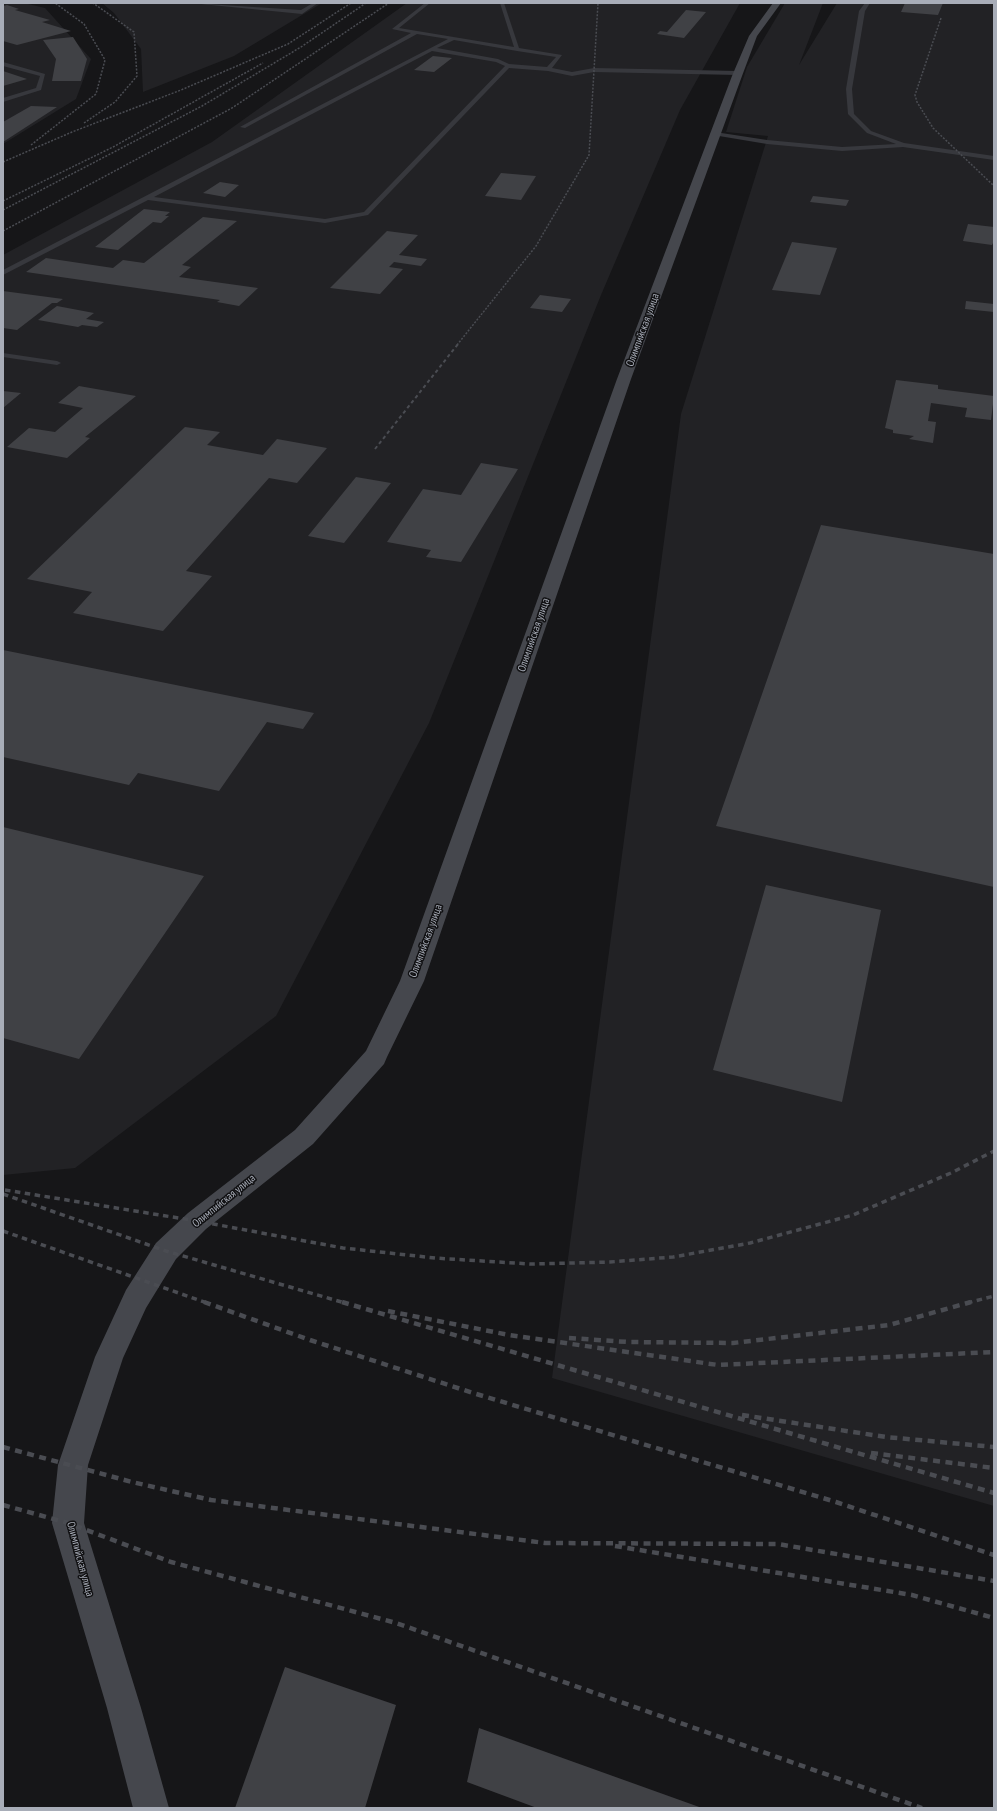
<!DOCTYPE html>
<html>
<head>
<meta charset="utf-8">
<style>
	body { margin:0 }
	#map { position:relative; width:997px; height:1811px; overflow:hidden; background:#161618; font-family:"PT Sans Narrow",sans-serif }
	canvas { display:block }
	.frame { position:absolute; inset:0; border:4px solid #a8adb8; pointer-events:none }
</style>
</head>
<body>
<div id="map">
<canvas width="997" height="1811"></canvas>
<div class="frame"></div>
</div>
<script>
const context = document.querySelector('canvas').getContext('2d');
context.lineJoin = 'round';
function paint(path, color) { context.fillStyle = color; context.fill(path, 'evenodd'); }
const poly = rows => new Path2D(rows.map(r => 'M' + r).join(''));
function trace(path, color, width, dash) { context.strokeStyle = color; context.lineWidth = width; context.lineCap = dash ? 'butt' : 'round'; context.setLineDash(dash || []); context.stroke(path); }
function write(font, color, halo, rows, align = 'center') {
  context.font = font + ' "PT Sans Narrow",sans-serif'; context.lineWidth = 3; context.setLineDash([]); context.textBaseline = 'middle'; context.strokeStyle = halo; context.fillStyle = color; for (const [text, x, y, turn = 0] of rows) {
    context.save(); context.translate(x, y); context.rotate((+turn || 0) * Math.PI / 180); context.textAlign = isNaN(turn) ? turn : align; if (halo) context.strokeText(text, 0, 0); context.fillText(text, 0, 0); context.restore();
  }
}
paint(poly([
	[3,3,24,3,45,8,91,59,76,99,3,144],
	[102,3,322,3,234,56,143,92,141,49,114,13],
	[407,3,740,3,680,110,601,295,429,723,276,1016,75,1168,3,1175,3,255,212,142],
	[785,3,823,3,799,65,837,3,994,3,994,1506,552,1378,681,414,768,136,726,132,747,67]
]), '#222225');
paint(poly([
	[905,3,943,3,938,15,901,12],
	[7,5,19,9,15,10,50,20,42,22,71,31,17,45,3,41,3,6],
	[686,10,706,12,684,38,657,34,660,31,667,32],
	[73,37,87,59,81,81,52,81,56,59,43,40],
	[433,56,452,58,434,72,414,70],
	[3,71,27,79,3,86],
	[31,106,57,107,3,142,3,122],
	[501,173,536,176,521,200,485,196],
	[220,182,239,185,225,197,203,193],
	[813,196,849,200,846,206,810,202],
	[144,209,170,212,165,216,169,216,161,223,153,222,118,250,95,247],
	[203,217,237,221,182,265,191,267,179,277,258,288,239,306,217,302,220,300,26,272,46,258,113,268,123,260,144,263],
	[968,224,994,227,994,241,992,245,963,241],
	[387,231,418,235,399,255,427,259,421,266,394,262,389,267,403,269,380,294,330,288],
	[792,242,837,248,820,295,772,290],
	[3,291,63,299,57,303,52,303,17,330,3,328],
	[540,295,571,299,562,312,530,308],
	[966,301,994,304,994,312,965,309],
	[57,306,94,313,86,319,104,322,97,327,82,325,78,327,38,320],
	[896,380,938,385,938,389,994,396,991,420,965,417,967,408,931,403,928,421,936,422,933,443,909,439,914,436,893,433,893,430,885,428],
	[79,386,136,396,85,437,90,438,67,458,7,447,29,428,55,432,83,408,58,403],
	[3,391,21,393,3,408],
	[185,427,220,432,207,445,263,455,277,439,327,448,297,483,269,478,186,571,212,576,163,631,73,613,92,592,27,579],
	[481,463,518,469,461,562,426,557,431,550,387,542,423,489,461,495],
	[356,477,391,483,344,543,308,536],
	[821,525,994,554,994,887,716,826],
	[3,650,314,713,303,729,267,722,219,791,138,773,129,785,3,757],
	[3,827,204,876,79,1059,3,1038],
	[766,885,881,910,842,1102,713,1070],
	[285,1667,396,1705,365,1808,235,1808],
	[479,1728,702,1808,537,1808,467,1782]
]), '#404145');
paint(poly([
	[191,3,301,10,313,3,318,3,302,14,191,3],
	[425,3,430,3,399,28,514,47,500,3,504,3,519,48,562,55,552,68,572,72,594,68,738,71,741,73,738,75,594,72,572,76,548,71,509,68,368,215,325,223,148,200,3,275,3,270,448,39,417,34,245,128,240,127,411,33,392,29,425,3],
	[454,40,517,51,556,57,547,67,509,64,498,59,437,48,454,40],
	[432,51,496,62,505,66,364,212,325,219,154,197,432,51],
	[865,3,870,3,865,11,852,89,854,114,871,131,904,143,994,156,994,160,903,147,842,151,767,144,713,135,713,133,715,132,767,140,842,147,896,144,867,133,848,114,846,89,859,11,865,3],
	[3,62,45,74,41,90,3,102,3,98,36,88,40,76,3,66,3,62],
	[3,353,57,361,61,363,57,365,3,357,3,353]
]), '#37383d');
paint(poly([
	[773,3,781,3,757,36,742,76,631,379,424,981,387,1057,384,1064,313,1144,206,1229,176,1259,146,1308,123,1358,88,1465,84,1523,141,1708,169,1808,133,1808,107,1708,52,1523,58,1465,95,1357,126,1290,156,1243,188,1213,295,1130,366,1051,400,981,617,379,732,76,749,36,773,3]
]), '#45474d');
trace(poly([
	[941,18,915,95,917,102,933,128,994,186],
	[84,123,115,102,137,76,134,32,93,3],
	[31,145,96,94,105,60,84,24,55,3],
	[3,162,72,132,181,90,288,44,351,3],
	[3,201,113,147,263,63],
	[3,210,202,106,301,47,366,3],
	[3,231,232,108,389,3],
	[457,345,536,246,589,155,598,3]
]), '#4a4c52', 1.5, [2, 1.5]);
trace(poly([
	[375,449,458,344]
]), '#4a4c52', 2, [3.5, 3]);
trace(poly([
	[5,1190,197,1221,343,1248,435,1258,530,1264,610,1262,673,1257,750,1243,853,1215,951,1173,994,1151],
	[3,1194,166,1251,345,1303],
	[3,1231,207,1303],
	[967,1303,994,1296]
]), '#4a4c52', 3.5, [5.5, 4.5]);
trace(poly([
	[204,1302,310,1340,473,1393,836,1502,994,1555],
	[342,1302,994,1493],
	[388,1311,509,1335,718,1365,994,1352],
	[569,1338,628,1342,733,1343,889,1325,971,1302],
	[742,1415,886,1437,994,1447],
	[3,1447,132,1482,211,1500,545,1543,778,1544,994,1581],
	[871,1453,994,1468],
	[3,1505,68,1523,171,1562,396,1623,922,1808],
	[615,1546,912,1595,994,1618]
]), '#4a4c52', 4.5, [7, 5.5]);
write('11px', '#a8adb8', '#111113', [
	["Олимпийская улица",643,330,-70],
	["Олимпийская улица",534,635,-71],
	["Олимпийская улица",426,941,-70],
	["Олимпийская улица",224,1201,-39],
	["Олимпийская улица",80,1559,75]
]);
</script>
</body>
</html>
